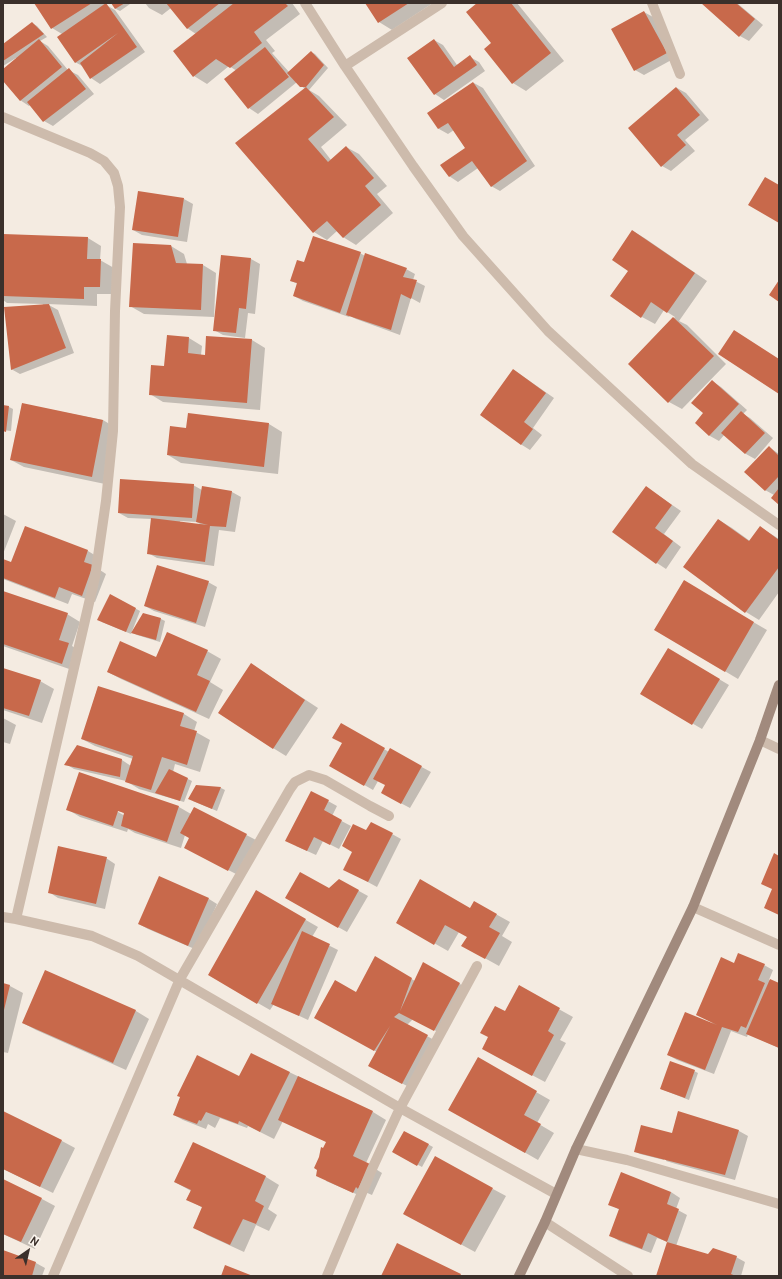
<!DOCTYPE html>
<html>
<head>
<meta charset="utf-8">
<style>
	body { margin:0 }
	#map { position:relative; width:782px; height:1279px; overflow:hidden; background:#f4ebe1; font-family:Cabin,sans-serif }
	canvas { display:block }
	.frame { position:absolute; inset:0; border:4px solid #3b302b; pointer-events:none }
	.north { position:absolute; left:8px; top:1231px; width:40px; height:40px; -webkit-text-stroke:3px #fbf5ee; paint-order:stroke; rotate:34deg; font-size:11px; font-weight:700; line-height:16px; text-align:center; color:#3b302b }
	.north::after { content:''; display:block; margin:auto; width:14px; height:18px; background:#3b302b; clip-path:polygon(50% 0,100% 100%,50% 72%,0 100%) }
</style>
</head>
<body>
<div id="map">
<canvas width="782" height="1279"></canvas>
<div class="frame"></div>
<div class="north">N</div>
</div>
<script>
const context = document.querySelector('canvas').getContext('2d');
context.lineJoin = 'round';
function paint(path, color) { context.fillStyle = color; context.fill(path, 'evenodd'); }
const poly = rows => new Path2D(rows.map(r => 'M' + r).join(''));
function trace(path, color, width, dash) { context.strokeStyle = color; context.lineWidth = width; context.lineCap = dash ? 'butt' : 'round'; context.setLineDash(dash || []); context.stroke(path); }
paint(poly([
	[35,3,109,3,106,5,115,10,145,52,100,84,91,78,84,67,75,62,62,34,52,28],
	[112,3,130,3,130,4,120,11,116,9],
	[145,3,292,3,300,14,266,40,275,51,272,53,289,72,311,52,315,54,328,68,309,90,319,96,347,125,321,147,331,160,346,147,359,154,387,186,377,194,393,213,356,245,343,237,337,231,327,240,314,232,236,143,305,89,297,82,258,114,249,108,226,80,237,71,229,66,207,84,194,76,196,34,187,28,171,8,162,15,149,8],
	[366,3,433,3,392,30,379,22],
	[479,3,517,3,564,61,526,91,513,83,492,44],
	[703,3,737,3,763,25,749,41,740,36],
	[644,12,653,17,675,58,644,75,635,70],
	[32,23,37,26,47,37,40,41,48,46,68,70,78,75,94,94,53,126,44,121,31,104,29,106,20,100,3,79,3,70,17,59,16,58,3,66,3,45],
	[434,40,443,45,457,65,470,57,479,62,485,71,444,100,435,94,409,58],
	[474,83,483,88,535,166,500,191,491,186,478,168,458,182,449,176,466,149,454,130,448,134,439,129,428,113],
	[677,88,686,93,709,120,685,140,695,151,671,171,662,166],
	[184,199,193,204,187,242,142,235,133,230],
	[633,231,646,239,707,281,679,321,687,325,726,364,682,409,669,402,629,364,675,317,664,310,655,324,642,317,629,271],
	[3,235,88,238,101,246,100,260,114,268,113,294,97,294,97,306,47,304,58,310,74,353,20,374,11,369,43,304,7,303,3,300],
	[171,246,184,254,187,264,203,265,216,273,214,317,144,314,130,306],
	[360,253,365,256,406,269,415,274,413,280,425,286,420,303,411,298,400,335,356,319,350,316,349,317,303,301,294,296,298,284,291,281,305,263],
	[222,256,251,259,260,264,255,314,248,313,245,338,223,335,214,330],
	[189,338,202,346,201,355,206,356,252,340,265,348,260,410,163,402,150,394,165,367],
	[514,370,554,398,533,428,542,435,530,450,522,445,481,414],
	[712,381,721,387,747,410,743,414,750,418,773,438,755,459,746,454,725,434,719,441,710,436,696,423,704,413],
	[22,404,103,420,116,428,105,484,24,467,11,460],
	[3,406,9,407,13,409,11,431,3,430],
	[189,415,269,424,282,432,278,474,181,463,168,455,187,429],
	[769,447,779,454,779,503,774,495,765,490],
	[193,485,202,490,202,488,232,492,241,497,235,532,219,530,214,566,157,558,148,553,152,519,128,518,119,513],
	[180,521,197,522,203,526,180,522],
	[646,487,681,511,664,534,681,547,666,569,657,563,614,532],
	[3,514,16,521,3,554],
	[719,520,732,528,750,541,760,527,779,539,779,592,759,620,746,612],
	[88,551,101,559,97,568,106,574,95,602,72,594,68,604,3,579,3,560,12,563],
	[208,582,217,587,205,627,154,611,145,606],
	[684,582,767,630,738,679,656,630],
	[3,592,67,614,80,622,72,646,82,652,75,671,3,646],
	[111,595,140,611,131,634,102,622],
	[143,614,161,619,165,621,160,642,137,635,133,633],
	[668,649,729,685,702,729,642,694],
	[207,651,221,659,210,682,223,690,209,719,121,679,108,672,156,659],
	[251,664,318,708,286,756,273,748],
	[3,669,40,681,54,689,42,723,3,710],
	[98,687,184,714,197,722,194,731,210,740,200,772,175,764,173,772,192,781,184,802,139,789,126,781,74,769,66,764,122,760,131,766,133,759,95,746,82,739],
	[3,718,16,725,10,744,3,742],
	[341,724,389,752,390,750,431,772,410,808,391,798,387,785,378,781,373,790,330,765,343,743],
	[79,774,179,807,191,814,194,808,256,840,238,875,195,853,191,838,185,835,181,848,135,833,128,829,127,832,80,817,67,809],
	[114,807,125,814,125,816,113,809],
	[197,786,221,788,225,790,217,811,193,801],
	[328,801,337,806,332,816,351,826,339,849,323,841,316,855,296,846],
	[392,834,401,839,377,887,353,874],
	[106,858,115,864,105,909,58,898,49,892],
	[339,880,368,896,347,932,286,898,329,889],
	[257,892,318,927,312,937,338,950,308,1020,274,1004,270,1010,209,975],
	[209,899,217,904,197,950,148,929,139,924],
	[474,902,510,922,502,936,512,942,499,966,463,946,468,937,459,932,448,951,397,922,471,909],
	[375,958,415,981,423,964,469,989,444,1035,413,1019,407,1025,436,1041,411,1088,378,1071,377,1052,329,1025,356,993],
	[735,964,764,965,773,970,769,980,779,984,779,1048,748,1034,747,1037,731,1031,714,1074,677,1060,668,1055,712,1024],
	[46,971,136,1011,149,1019,126,1070,36,1030,23,1023],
	[3,984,10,986,23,993,8,1053,3,1052],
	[519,987,573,1017,560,1040,566,1043,545,1082,496,1056,505,1013],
	[478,1059,550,1100,537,1123,554,1133,538,1160,449,1109],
	[694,1071,698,1073,689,1100,661,1089],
	[289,1072,373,1112,386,1120,366,1163,382,1173,372,1195,365,1192,363,1197,326,1181,327,1142,283,1121,274,1139,248,1126,247,1128,220,1118,215,1128,208,1124,206,1129,183,1120,174,1115,239,1077],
	[678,1112,739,1131,748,1136,735,1180,676,1164,666,1161],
	[3,1113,62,1141,75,1148,53,1193,3,1169],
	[405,1132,433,1147,422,1167,394,1152],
	[671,1134,664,1160,640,1154,636,1152],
	[193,1143,266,1177,279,1185,268,1209,277,1215,269,1231,256,1225,244,1252,207,1235,194,1227,203,1208,187,1199,191,1191,175,1182],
	[3,1180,42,1199,55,1206,35,1249,3,1234],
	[493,1189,506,1196,475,1252,418,1221],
	[671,1192,680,1198,676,1209,687,1215,676,1246,708,1256,736,1257,745,1262,741,1276,657,1276,668,1242,657,1238,651,1253,619,1241,610,1235,620,1210,609,1204],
	[3,1251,36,1263,45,1268,42,1276,3,1276]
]), '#0003');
paint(poly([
	[34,3,92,3,51,29],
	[106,3,137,47,90,79,80,63,118,33,75,63,57,37],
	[111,3,125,3,115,9],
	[166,3,220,3,187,29],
	[234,3,285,3,288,6,254,32,262,43,230,68,216,59,193,77,173,51],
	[365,3,409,3,378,23],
	[477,3,511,3,551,53,512,84,484,49,491,43,466,12],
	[701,3,736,3,755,19,739,37],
	[644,11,667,53,634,71,611,29],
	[32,22,44,34,3,61,3,44],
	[39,39,62,67,20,101,3,81,3,69],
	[434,39,454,67,470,55,477,65,434,95,407,58],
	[265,47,289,77,248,109,224,79],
	[311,51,324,65,306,87,300,87,287,73],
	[69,68,86,89,43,122,27,102],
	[473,82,527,161,491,187,472,161,449,177,440,165,465,148,448,123,438,129,427,113],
	[306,87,334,117,308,139,328,162,346,146,374,178,365,186,381,205,343,238,327,221,313,233,235,143],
	[676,87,700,115,677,135,686,145,661,167,628,128],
	[765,177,779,185,779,223,748,205],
	[138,191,184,198,178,237,132,230],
	[632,230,695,273,667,313,651,302,641,318,610,296,628,271,612,260],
	[3,234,88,237,87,259,101,259,100,287,84,287,84,299,3,296],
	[313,236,361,252,340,313,293,296,297,283,290,281,297,260,304,262],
	[133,243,171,245,176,263,203,264,201,310,129,307],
	[365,253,407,268,403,277,417,280,411,299,401,294,391,330,346,315],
	[221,255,251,258,246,309,239,308,236,333,213,331],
	[779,280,779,302,769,295],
	[49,304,66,348,11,370,4,307],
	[673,317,714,356,668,403,628,364],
	[734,330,779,359,779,394,718,354],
	[167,335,189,337,188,353,205,355,206,336,252,339,247,403,149,395,151,365,164,366],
	[513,369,546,393,524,422,533,429,521,445,480,415],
	[712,380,739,404,709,436,695,423,703,413,691,403],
	[22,403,103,420,92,477,10,460],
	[3,405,9,406,6,432,3,431],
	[741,411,765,433,745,454,721,433],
	[188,413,269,423,264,467,167,455,170,426,186,428],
	[769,446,779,456,779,476,765,491,744,472],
	[120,479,194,484,192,518,118,513],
	[202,486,232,491,226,527,210,526,205,562,147,554,151,518,208,525,196,522],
	[646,486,672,505,655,528,673,541,656,564,612,532],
	[779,488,779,505,771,498],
	[718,519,749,541,760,526,779,540,779,567,745,613,683,567],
	[25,526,88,550,84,562,93,565,82,596,59,587,55,598,3,578,3,559,11,562],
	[157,565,209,581,196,623,144,606],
	[684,580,754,622,725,672,654,630],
	[3,591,68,613,59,640,69,643,62,664,3,644],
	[110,594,136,608,126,632,97,620],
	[143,613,161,618,156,640,131,633],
	[167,632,208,650,197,675,210,681,196,712,107,672,120,641,156,657],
	[668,648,720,679,692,725,640,694],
	[251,663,305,700,273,749,218,713],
	[3,668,41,680,29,716,3,708],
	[98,686,184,713,180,726,197,731,187,765,162,757,151,790,125,782,133,756,81,739],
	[341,723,385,748,364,786,329,766,342,743,332,738],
	[77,745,122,759,120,777,64,765],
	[390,748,422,766,401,804,381,793,385,785,373,779],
	[169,769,188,778,180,801,155,793],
	[79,772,179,806,167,842,121,826,124,813,118,811,113,826,66,810],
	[196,785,221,787,212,809,188,799],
	[311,791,329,800,324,810,342,820,330,845,314,837,307,851,285,841],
	[194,807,247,834,228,871,184,848,189,838,180,833],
	[371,822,393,833,368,882,343,870,352,852,342,846,353,824,366,830],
	[58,846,107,857,96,904,48,893],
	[774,853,779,856,779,915,764,908,772,889,761,884],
	[300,872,329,888,339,879,359,890,338,928,285,898],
	[159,876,209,898,188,946,138,924],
	[420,879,470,908,474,901,497,914,489,927,500,933,485,959,461,946,467,937,445,925,434,945,396,923],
	[256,890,306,919,257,1004,208,975],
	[302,931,330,944,299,1016,271,1004],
	[738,953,765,964,758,980,765,983,746,1028,741,1026,738,1032,722,1027,705,1070,667,1055,685,1012,717,1025,696,1015,721,957,734,963],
	[375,956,412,978,400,1011,423,962,460,983,434,1031,399,1013,394,1017,428,1035,402,1084,368,1066,390,1026,374,1051,314,1018,335,980,356,992],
	[45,970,136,1010,113,1063,22,1023],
	[770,979,779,983,779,1048,746,1034],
	[3,983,10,985,4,1010,3,1010],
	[519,985,560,1008,548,1031,554,1035,532,1076,482,1049,488,1037,480,1033,495,1006,505,1011],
	[251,1053,290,1072,260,1132,239,1121,238,1124,206,1112,201,1121,199,1120,197,1124,173,1115,180,1097,177,1096,197,1055,239,1076],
	[478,1057,537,1091,524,1115,541,1124,525,1153,448,1110],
	[670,1061,695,1070,685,1098,660,1089],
	[298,1076,373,1111,353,1156,370,1164,358,1189,356,1187,353,1193,316,1176,317,1170,314,1168,319,1157,321,1147,323,1148,326,1142,278,1120],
	[3,1111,62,1140,40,1187,3,1169],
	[678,1111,739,1130,725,1175,634,1152,641,1125,672,1133],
	[404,1131,429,1144,417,1166,392,1152],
	[193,1142,266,1176,255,1201,264,1206,256,1224,243,1219,230,1245,193,1228,202,1207,186,1200,191,1190,174,1182],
	[435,1156,493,1188,461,1245,403,1214],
	[621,1172,671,1192,667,1204,679,1209,667,1242,648,1233,642,1249,609,1236,619,1209,608,1205],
	[3,1179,42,1198,21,1242,3,1234],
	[667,1242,708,1254,713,1248,737,1256,731,1274,736,1276,656,1276],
	[397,1243,461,1274,460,1276,381,1276],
	[3,1250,36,1262,32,1276,3,1276],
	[225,1265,253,1276,221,1276]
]), '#c8694b');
trace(poly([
	[305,3,345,66,413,166,463,236,548,331,692,464,779,525],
	[652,3,680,74],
	[345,66,442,3],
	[3,117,90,153,104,161,114,173,118,186,120,207,115,311,113,431,106,501,95,577,16,919],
	[760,740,779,749],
	[693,907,779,945],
	[3,917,16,919,92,936,138,956,400,1108,556,1194],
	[576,1149,627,1160,779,1204],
	[545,1222,628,1276],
	[53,1276,180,979,290,789,295,782,309,775,325,780,370,806,389,816],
	[327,1276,372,1169,400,1108,477,966]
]), '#cdbbac', 10);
trace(poly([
	[519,1276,545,1222,576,1149,693,907,760,740,779,685]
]), '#a18a7d', 10);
</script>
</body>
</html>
